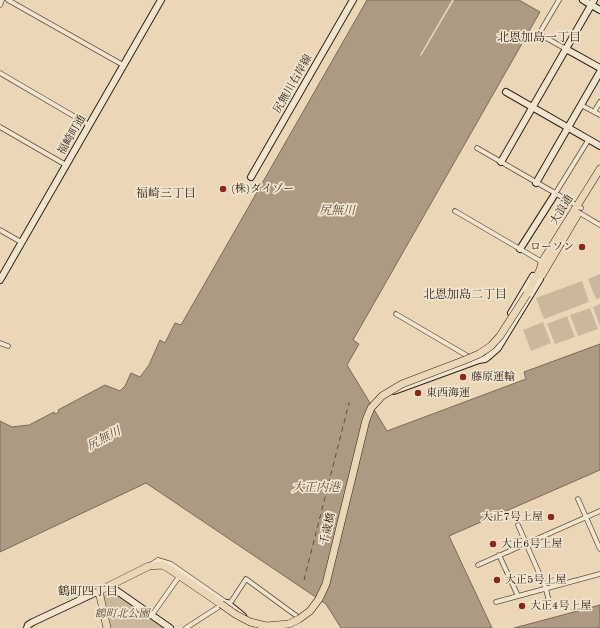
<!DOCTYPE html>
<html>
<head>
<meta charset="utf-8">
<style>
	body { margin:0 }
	canvas { display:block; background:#ebd7b7 }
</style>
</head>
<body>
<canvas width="600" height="628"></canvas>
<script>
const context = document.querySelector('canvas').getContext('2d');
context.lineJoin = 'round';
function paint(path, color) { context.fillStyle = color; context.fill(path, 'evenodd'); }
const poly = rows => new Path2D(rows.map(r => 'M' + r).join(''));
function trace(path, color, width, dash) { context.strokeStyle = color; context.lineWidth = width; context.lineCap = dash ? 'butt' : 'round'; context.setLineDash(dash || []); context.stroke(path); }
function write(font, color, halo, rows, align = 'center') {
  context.font = font + ' "Old Standard TT","Noto Serif JP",serif'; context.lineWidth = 3.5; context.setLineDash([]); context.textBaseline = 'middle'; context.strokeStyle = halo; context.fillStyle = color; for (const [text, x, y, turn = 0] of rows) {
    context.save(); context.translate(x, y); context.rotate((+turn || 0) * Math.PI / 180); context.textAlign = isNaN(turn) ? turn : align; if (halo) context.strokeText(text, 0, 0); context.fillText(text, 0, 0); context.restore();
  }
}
paint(poly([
	[600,274,600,298,596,299,588,279],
	[582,281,589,302,544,319,536,298],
	[600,304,600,326,593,307],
	[590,308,598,329,578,336,570,315],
	[567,316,575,337,555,344,547,324],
	[543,322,551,343,531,351,523,330],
	[111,591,114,591,166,628,111,628,104,596,105,594]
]), '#cbb89c');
const water = poly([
	[367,0,519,0,540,12,353,340,359,344,347,365,387,431,526,379,524,372,600,344,600,470,449,536,492,628,341,628,326,604,146,483,0,552,0,421,12,427,29,425,54,412,55,414,59,412,58,410,105,385,120,391,125,386,131,373,140,377,149,365,160,340,165,343,175,323,181,325,367,0],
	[600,605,600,628,514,628,600,605]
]);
paint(water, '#ac9a82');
trace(water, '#7b6a59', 1);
paint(poly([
	[452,0,454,0,421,56,420,55]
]), '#ebd7b7');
trace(poly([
	[304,580,349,403,350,403]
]), '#5c4d3f', 1, [5, 4]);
const street = poly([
	[8,0,123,65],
	[559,0,539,34,566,49],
	[0,5,2,0],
	[0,73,89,125],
	[581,105,600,115],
	[594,112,600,102],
	[0,127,66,165],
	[477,148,581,208],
	[555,194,589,139],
	[455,211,544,263],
	[578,212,600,225],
	[0,230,21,242],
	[396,314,471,358],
	[0,343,8,346],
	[578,499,600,549],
	[518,525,546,589,550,606],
	[499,555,518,596],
	[152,564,158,560,171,564,227,603],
	[478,565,600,511],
	[496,602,600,574],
	[152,615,178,578],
	[186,628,220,606,231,602,246,579,298,617]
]);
const secondary = poly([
	[583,0,600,10],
	[566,49,600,68],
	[506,92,600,146],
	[501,162,594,0],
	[251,177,353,0],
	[536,183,600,72],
	[520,249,555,194],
	[0,280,161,0],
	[511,313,533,276],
	[394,391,479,360,485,359,489,356,498,348,540,279],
	[110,586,170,628],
	[227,603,243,616],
	[27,628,28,625,33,622,99,591]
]);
const primary = poly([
	[542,275,578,214],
	[527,294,540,270,542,262,600,169],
	[107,628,99,591,149,566,162,565,168,568,221,604]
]);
trace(street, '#605042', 5.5);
trace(secondary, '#31231b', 8);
trace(primary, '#31231b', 8);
trace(street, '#f2e5d0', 4);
trace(secondary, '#f2e5d0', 6);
trace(primary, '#ebd7b7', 7);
const primaryBridge = poly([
	[221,604,235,614,250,622,266,626,289,624,299,619,310,611,319,599,326,584,366,420,371,408,382,396,402,384,465,360,479,354,491,346,500,336,527,294]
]);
trace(primaryBridge, '#31231b', 8, []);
trace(primaryBridge, '#ebd7b7', 7);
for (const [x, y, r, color] of [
	[223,189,4,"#8f2418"],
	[582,247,4,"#8f2418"],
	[463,377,4,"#8f2418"],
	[418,393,4,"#8f2418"],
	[551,517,4,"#8f2418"],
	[493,544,4,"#8f2418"],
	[497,580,4,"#8f2418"],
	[522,606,4,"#8f2418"]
]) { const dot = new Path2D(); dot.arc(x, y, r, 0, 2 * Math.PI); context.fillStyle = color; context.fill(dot); trace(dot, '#f2e5d0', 1.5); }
write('11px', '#31231b', '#f2e5d0', [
	["尻無川右岸線",293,84,-60],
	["福崎町通",72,135,-60],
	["大浪通",562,210,-58],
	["千歳橋",328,529,-76]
]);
write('11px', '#31231b', '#f2e5d0', [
	["(株)ダイゾー",231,189],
	["ローソン",574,247,"right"],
	["藤原運輸",471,377],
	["東西海運",426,393],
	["大正7号上屋",543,517,"right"],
	["大正6号上屋",501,544],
	["大正5号上屋",505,580],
	["大正4号上屋",530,606]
], 'left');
write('italic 11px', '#58483b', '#f2e5d0', [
	["鶴町北公園",122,614]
]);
write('12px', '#31231b', '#f2e5d0', [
	["北恩加島一丁目",539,38],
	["福崎三丁目",166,194],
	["北恩加島二丁目",465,295],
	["鶴町四丁目",88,592]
]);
write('italic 12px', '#5c4d3f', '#f2e5d0', [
	["尻無川",337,211],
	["尻無川",104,439,-28],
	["大正内港",316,488]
]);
</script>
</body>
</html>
